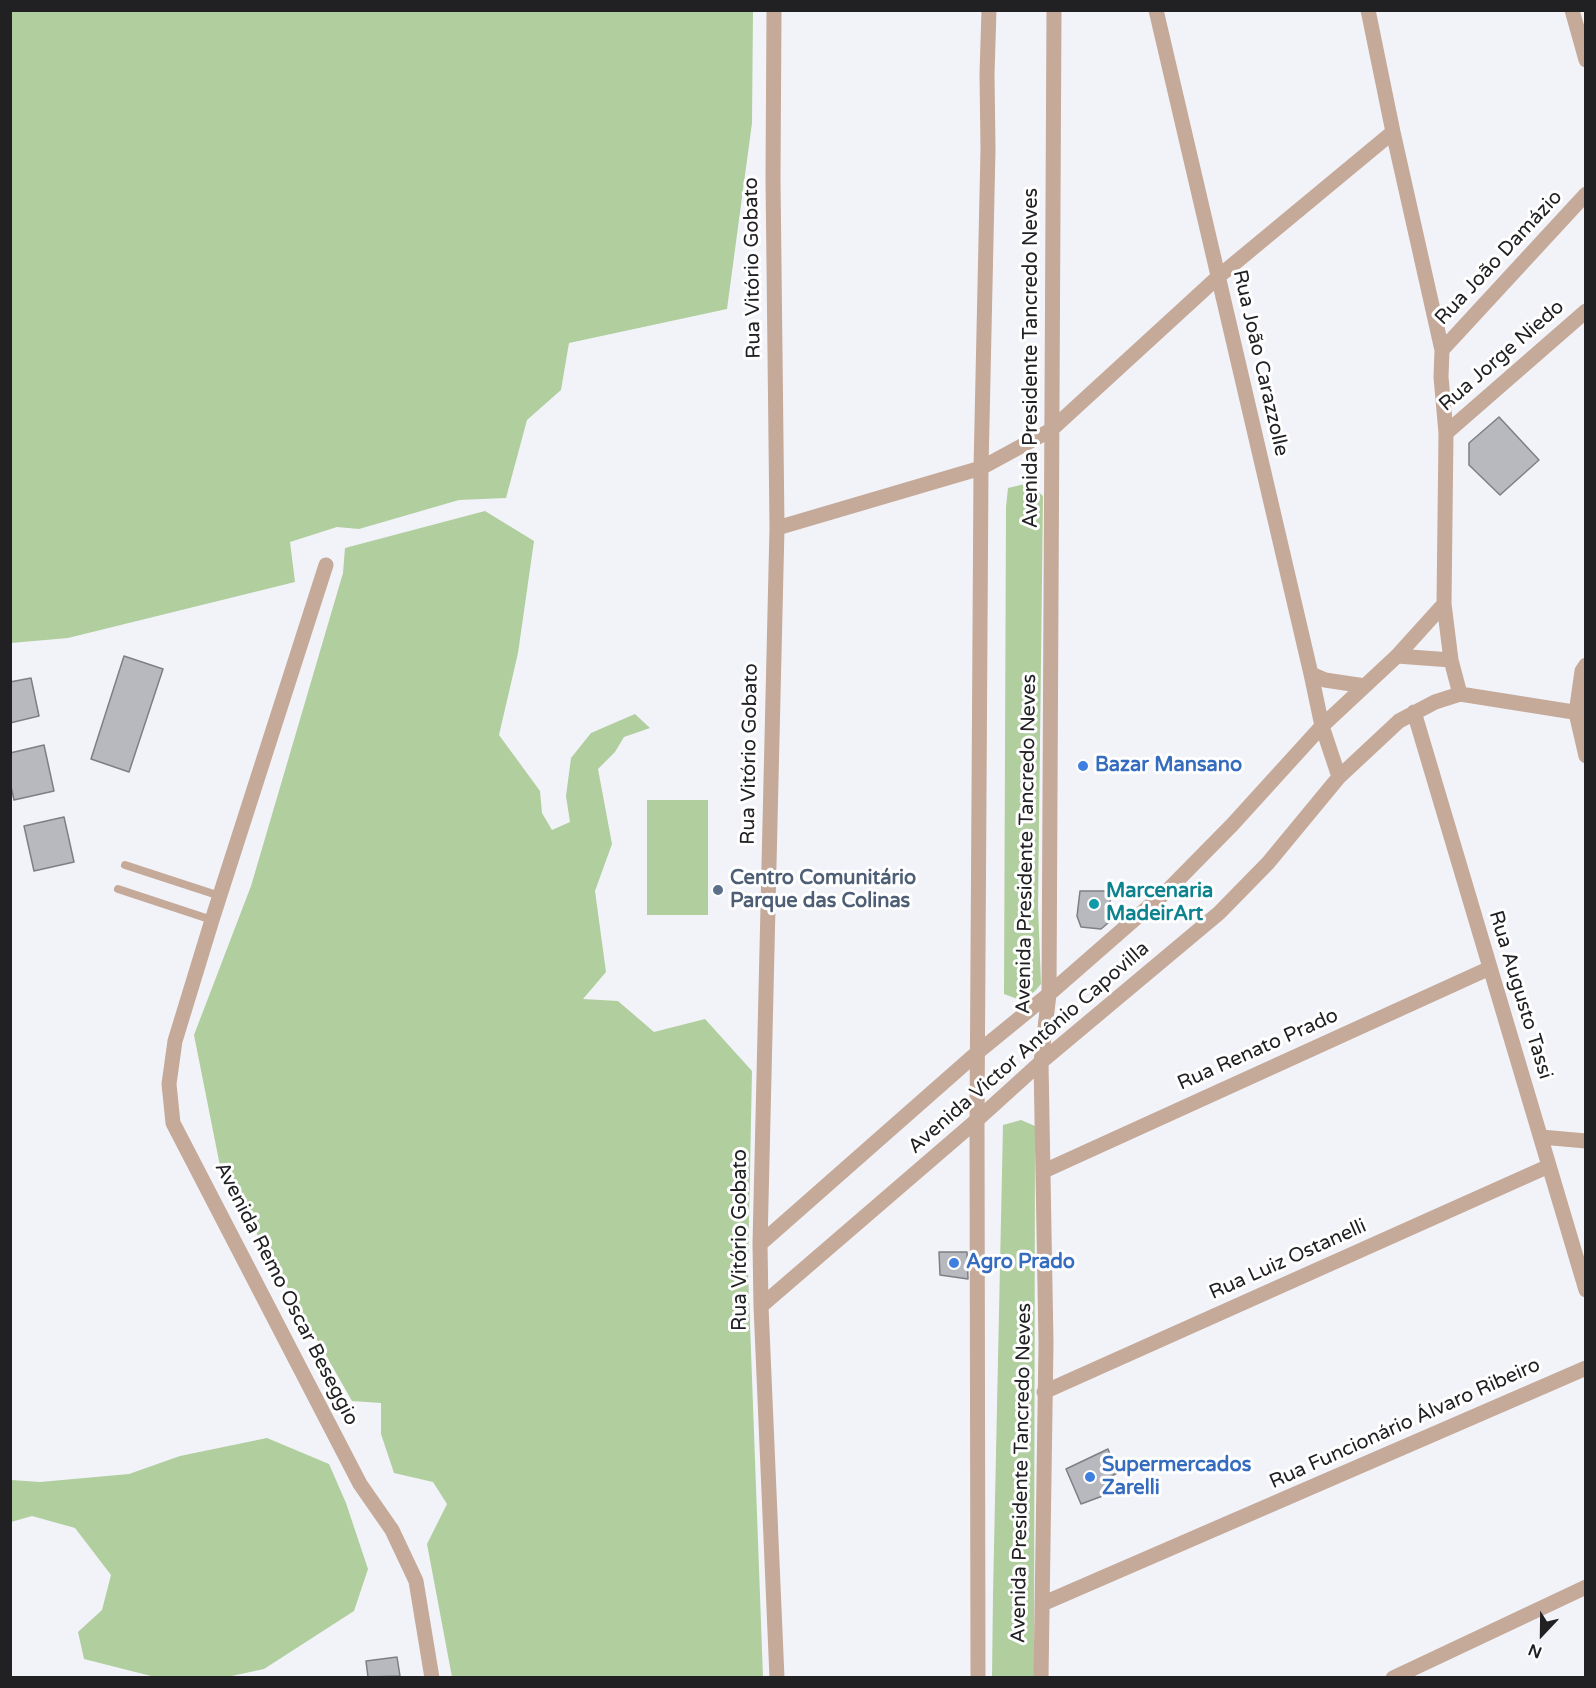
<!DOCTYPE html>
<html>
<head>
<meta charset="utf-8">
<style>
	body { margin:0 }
	#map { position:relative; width:1596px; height:1688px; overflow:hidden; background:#f2f3f9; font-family:"Varela Round",sans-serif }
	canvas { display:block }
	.frame { position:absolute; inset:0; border:12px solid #212124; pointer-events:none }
	.north { position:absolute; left:1512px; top:1604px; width:60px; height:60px; -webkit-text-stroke:4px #fff; paint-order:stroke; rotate:202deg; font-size:16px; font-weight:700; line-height:24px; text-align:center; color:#212124 }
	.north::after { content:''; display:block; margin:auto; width:21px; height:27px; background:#212124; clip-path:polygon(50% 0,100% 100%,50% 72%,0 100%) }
</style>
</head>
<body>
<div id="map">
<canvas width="1596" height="1688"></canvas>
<div class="frame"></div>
<div class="north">N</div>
</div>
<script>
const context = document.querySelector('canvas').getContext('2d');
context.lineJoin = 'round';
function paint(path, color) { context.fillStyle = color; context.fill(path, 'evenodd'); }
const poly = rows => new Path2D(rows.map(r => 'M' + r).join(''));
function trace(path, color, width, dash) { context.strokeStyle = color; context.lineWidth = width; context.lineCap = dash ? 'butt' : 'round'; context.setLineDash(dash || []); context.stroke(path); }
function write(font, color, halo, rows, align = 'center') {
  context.font = font + ' "Varela Round",sans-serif'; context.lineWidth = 6; context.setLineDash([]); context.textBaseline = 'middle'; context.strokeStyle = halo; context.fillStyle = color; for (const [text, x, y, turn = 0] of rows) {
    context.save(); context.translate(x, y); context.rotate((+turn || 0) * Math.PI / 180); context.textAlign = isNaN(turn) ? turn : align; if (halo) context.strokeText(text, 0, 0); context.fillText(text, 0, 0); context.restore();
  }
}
paint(poly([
	[11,10,753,11,752,123,727,309,569,343,561,390,527,420,506,498,459,500,359,529,337,527,290,542,295,582,68,638,11,643],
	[1025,484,1032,486,1043,496,1038,906,1041,984,1035,991,1023,1001,1004,994,1006,507,1008,488],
	[485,511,534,541,518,653,499,735,540,791,542,813,552,830,570,822,566,796,571,758,591,733,635,714,650,728,624,737,615,752,598,769,612,844,595,891,606,972,583,999,618,1001,654,1032,705,1019,752,1071,748,1270,763,1677,452,1677,427,1544,447,1504,433,1482,394,1473,381,1434,381,1403,352,1401,221,1171,194,1035,251,886,343,573,345,548],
	[647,800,708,800,708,915,647,915],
	[1021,1120,1035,1126,1034,1677,992,1678,993,1594,1003,1125],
	[267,1438,329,1464,346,1503,368,1569,354,1611,264,1669,227,1677,155,1677,84,1659,78,1632,102,1610,111,1575,75,1528,32,1516,11,1522,11,1480,40,1482,129,1474,180,1456]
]), '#b0ce9e');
const building = poly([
	[1499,417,1539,460,1500,495,1469,465,1469,443,1499,417],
	[124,656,163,669,129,772,91,759,124,656],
	[31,678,39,716,10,723,10,682,31,678],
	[44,745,54,791,14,800,10,782,10,753,44,745],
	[64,817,74,862,34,871,24,826,64,817],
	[1080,891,1111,891,1108,923,1101,929,1081,927,1077,916,1080,891],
	[939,1252,967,1252,968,1279,940,1275,939,1252],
	[1108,1449,1117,1473,1103,1481,1108,1494,1081,1504,1066,1469,1108,1449],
	[397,1657,400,1676,368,1677,366,1661,397,1657]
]);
paint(building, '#b8b9bf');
trace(building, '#7e7f84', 1.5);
trace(poly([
	[125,865,220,896],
	[118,889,212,920]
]), '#c5a999', 8);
trace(poly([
	[774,10,773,178,777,528,760,1244,761,1306,777,1678],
	[1156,10,1311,674,1322,726,1339,777],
	[1368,10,1393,132,1442,350,1441,377,1446,433,1444,604,1451,660],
	[1572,10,1586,60],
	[1442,350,1586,194],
	[1446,433,1586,311],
	[777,528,981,468,1051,430,1218,277,1393,132],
	[326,565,212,920,175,1041,169,1084,173,1123,360,1484,392,1530,416,1581,432,1678],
	[1586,665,1582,671,1576,713,1586,756],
	[1311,674,1325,680,1365,686],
	[1460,694,1586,714],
	[1414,712,1586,1290],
	[1541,1137,1586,1141],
	[1044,1171,1490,968],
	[760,1244,978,1052,1049,994,1168,890,1232,825,1322,726,1397,656,1444,604],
	[761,1306,977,1120,1041,1062,1219,913,1268,863,1339,777,1399,721,1435,702,1460,694,1451,660,1397,656],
	[1044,1392,1549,1166],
	[1042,1604,1586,1368],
	[978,1678,977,1120,981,468,988,149,987,74,989,10],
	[1041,1678,1046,1343,1041,1062,1049,994,1054,10],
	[1393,1678,1586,1587]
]), '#c5a999', 15);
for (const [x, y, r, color] of [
	[1083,766,6,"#3f7fe0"],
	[718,890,6,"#5c6f8a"],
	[1094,904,6,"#0f9aa8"],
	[954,1263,6,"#3f7fe0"],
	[1090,1477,6,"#3f7fe0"]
]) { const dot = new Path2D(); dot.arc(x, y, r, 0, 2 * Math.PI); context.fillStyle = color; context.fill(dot); trace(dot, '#fff', 2); }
write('20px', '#212124', '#fff', [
	["Rua João Damázio",1499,258,-47],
	["Rua Vitório Gobato",753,268,-91],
	["Rua Jorge Niedo",1502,356,-41],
	["Avenida Presidente Tancredo Neves",1032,358,-90],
	["Rua João Carazzolle",1260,363,77],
	["Rua Vitório Gobato",750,754,-89],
	["Avenida Presidente Tancredo Neves",1027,844,-89],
	["Rua Augusto Tassi",1520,995,73],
	["Avenida Victor Antônio Capovilla",1029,1048,-41],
	["Rua Renato Prado",1258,1050,-24],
	["Rua Vitório Gobato",741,1240,-90],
	["Rua Luiz Ostanelli",1288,1260,-24],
	["Avenida Remo Oscar Beseggio",286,1294,63],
	["Rua Funcionário Álvaro Ribeiro",1405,1424,-24],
	["Avenida Presidente Tancredo Neves",1022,1473,-89]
]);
write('bold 20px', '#366cbe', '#fff', [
	["Bazar Mansano",1095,766],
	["Agro Prado",966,1263],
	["Supermercados",1102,1466],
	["Zarelli",1102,1489]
], 'left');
write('bold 20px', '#4e5e75', '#fff', [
	["Centro Comunitário",730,879],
	["Parque das Colinas",730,902]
], 'left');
write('bold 20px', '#0d838f', '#fff', [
	["Marcenaria",1106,892],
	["MadeirArt",1106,915]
], 'left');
</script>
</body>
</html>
